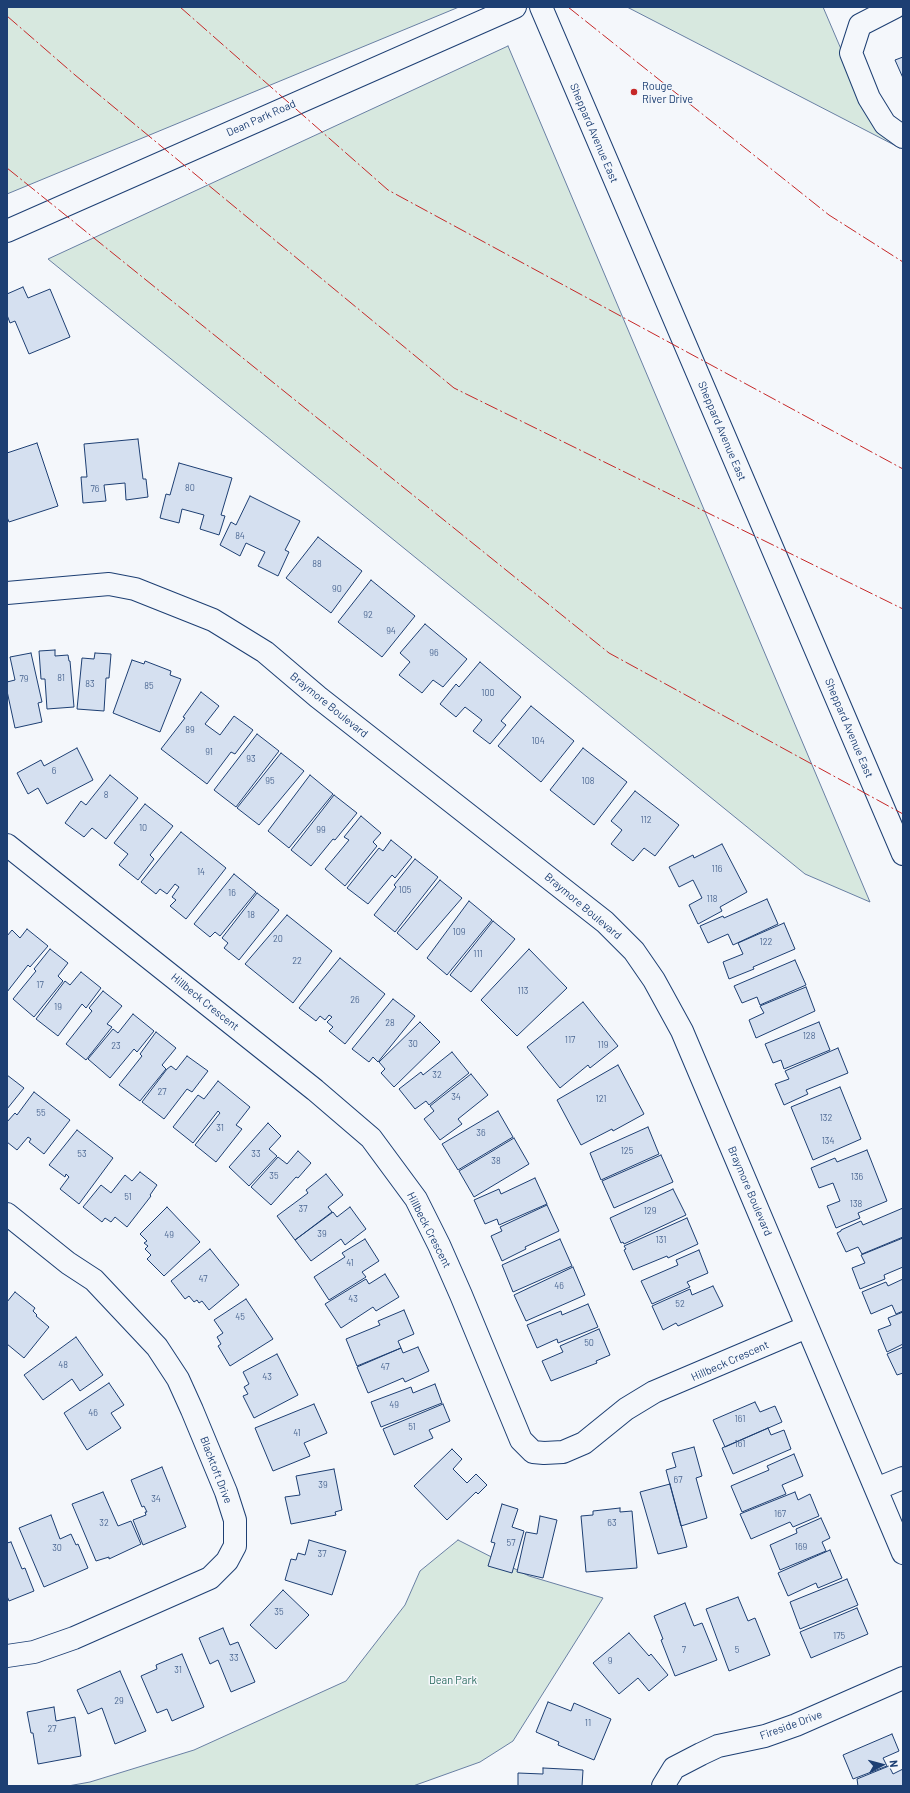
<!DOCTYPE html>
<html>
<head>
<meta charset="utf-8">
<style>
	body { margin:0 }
	#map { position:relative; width:910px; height:1793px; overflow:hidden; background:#f4f7fb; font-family:Barlow,sans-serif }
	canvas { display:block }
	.frame { position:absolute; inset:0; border:8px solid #1d3f73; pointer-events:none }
	.north { position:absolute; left:862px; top:1745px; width:40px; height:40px; -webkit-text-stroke:3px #f4f7fb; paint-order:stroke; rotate:84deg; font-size:11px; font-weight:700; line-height:16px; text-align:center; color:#1d3f73 }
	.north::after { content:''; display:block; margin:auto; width:14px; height:18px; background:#1d3f73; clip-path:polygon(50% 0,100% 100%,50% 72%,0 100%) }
</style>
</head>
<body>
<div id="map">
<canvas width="910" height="1793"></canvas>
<div class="frame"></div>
<div class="north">N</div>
</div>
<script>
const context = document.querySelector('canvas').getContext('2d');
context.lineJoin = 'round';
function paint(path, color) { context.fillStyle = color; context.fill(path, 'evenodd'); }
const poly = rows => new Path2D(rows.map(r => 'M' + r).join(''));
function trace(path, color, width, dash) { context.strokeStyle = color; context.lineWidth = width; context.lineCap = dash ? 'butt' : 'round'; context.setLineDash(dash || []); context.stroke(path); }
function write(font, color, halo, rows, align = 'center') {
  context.font = font + ' Barlow,sans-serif'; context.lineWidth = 3; context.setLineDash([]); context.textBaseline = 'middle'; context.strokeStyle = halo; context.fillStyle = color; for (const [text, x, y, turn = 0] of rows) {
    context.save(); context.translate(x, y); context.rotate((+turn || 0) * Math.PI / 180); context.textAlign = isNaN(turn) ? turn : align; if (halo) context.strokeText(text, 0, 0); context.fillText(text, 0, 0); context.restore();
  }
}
const green = poly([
	[7,7,459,7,7,194,7,7],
	[627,7,823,7,862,98,900,148,627,7],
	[508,46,870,902,805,874,48,259,508,46],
	[458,1540,529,1576,603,1598,513,1741,480,1762,413,1786,68,1786,90,1782,194,1750,346,1681,405,1605,420,1571,458,1540]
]);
paint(green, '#d7e8df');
trace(green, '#687fa3', 1);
const building = poly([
	[903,57,903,78,895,60,903,57],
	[23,287,28,298,50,289,70,337,29,354,15,321,10,323,7,315,7,294,23,287],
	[138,439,143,479,146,479,148,497,126,500,125,483,104,485,106,501,83,503,81,477,87,477,84,444,138,439],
	[37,443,58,506,9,522,7,517,7,453,37,443],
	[179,463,232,478,221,515,225,516,219,535,200,529,204,515,182,509,179,523,160,518,166,494,170,495,179,463],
	[250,496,300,521,285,550,289,552,278,576,258,566,265,552,246,543,240,556,220,545,231,522,236,525,250,496],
	[318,537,362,571,331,613,286,578,318,537],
	[371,580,415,616,382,657,338,622,371,580],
	[425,624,467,659,443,687,433,680,422,693,399,675,410,662,400,653,425,624],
	[55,650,55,656,68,655,69,661,70,661,74,707,47,709,45,679,41,679,39,651,55,650],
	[31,653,42,702,38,703,42,722,15,728,7,691,7,682,15,680,10,657,31,653],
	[95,653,111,654,109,678,106,678,104,711,77,709,82,658,94,659,95,653],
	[132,660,144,664,145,661,171,671,170,675,181,679,160,732,113,713,132,660],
	[480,662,521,697,501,721,506,725,490,744,473,731,482,720,465,707,456,717,440,704,456,684,459,687,480,662],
	[201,692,219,706,205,724,220,735,234,716,253,730,235,754,231,752,207,784,161,749,185,718,183,717,201,692],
	[531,706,574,741,541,782,498,746,531,706],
	[257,734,279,751,236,807,214,790,257,734],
	[77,748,93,780,47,804,38,788,28,794,17,773,41,760,44,766,77,748],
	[583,748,627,782,594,825,550,790,583,748],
	[281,753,304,771,259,825,237,808,281,753],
	[110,775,138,798,106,839,92,828,84,837,65,823,81,801,86,805,110,775],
	[310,775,333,794,289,848,268,831,310,775],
	[635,791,679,825,655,856,644,848,633,861,611,844,622,830,611,821,635,791],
	[334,795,357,813,335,840,333,839,311,866,291,850,334,795],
	[145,804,173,826,150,855,154,859,138,880,119,865,128,854,114,843,145,804],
	[361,816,381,833,373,842,377,846,345,886,325,869,349,840,344,837,361,816],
	[181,832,226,868,186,919,170,906,176,900,172,897,179,887,175,884,167,894,160,889,156,894,141,882,181,832],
	[391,840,412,857,395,878,392,875,368,904,347,888,379,848,383,851,391,840],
	[722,844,747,892,720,907,722,911,698,924,689,905,702,898,693,880,679,887,669,867,693,855,694,858,722,844],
	[415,859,438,877,395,932,374,915,396,887,394,885,415,859],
	[234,874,256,892,220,936,215,932,210,937,194,924,234,874],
	[440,880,462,898,417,950,397,933,440,880],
	[257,893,279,910,239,960,224,948,228,943,222,938,257,893],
	[767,899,778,924,733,945,728,934,708,943,700,926,723,916,724,918,767,899],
	[469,901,492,920,447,975,427,958,469,901],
	[287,915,332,951,293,1003,245,964,287,915],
	[493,921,515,939,471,992,450,975,493,921],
	[784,923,795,949,753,967,754,969,729,979,723,962,743,954,738,943,784,923],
	[27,929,48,946,30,967,28,965,7,992,7,936,12,930,20,938,27,929],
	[50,949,68,963,58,976,63,981,34,1017,13,999,36,971,34,969,50,949],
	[529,949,567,988,517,1036,481,1000,529,949],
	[340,958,385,994,345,1044,329,1031,333,1027,327,1022,332,1017,329,1015,325,1020,320,1016,316,1021,299,1008,340,958],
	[795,960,806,985,760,1005,757,997,742,1003,734,986,795,960],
	[81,972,101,988,86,1008,82,1004,58,1036,36,1019,65,981,70,985,81,972],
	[806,987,815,1011,756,1038,749,1020,764,1013,760,1006,806,987],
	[103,991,122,1006,107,1024,112,1027,86,1060,66,1044,92,1011,89,1008,103,991],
	[393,999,415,1016,378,1062,373,1057,369,1062,352,1049,393,999],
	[583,1002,618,1046,590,1068,588,1065,560,1088,527,1047,583,1002],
	[133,1014,154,1031,137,1052,134,1049,110,1078,88,1059,113,1029,118,1033,133,1014],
	[420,1022,440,1042,394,1087,381,1073,385,1069,379,1062,420,1022],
	[819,1022,830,1050,784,1069,781,1060,773,1063,765,1044,819,1022],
	[156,1032,176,1048,162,1065,166,1069,140,1101,119,1085,142,1056,140,1054,156,1032],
	[838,1048,848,1073,806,1090,808,1094,784,1105,775,1084,789,1079,785,1071,838,1048],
	[452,1052,469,1073,429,1105,426,1101,415,1109,399,1089,421,1072,423,1075,452,1052],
	[187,1056,208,1071,192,1092,187,1089,164,1119,142,1102,167,1069,171,1066,176,1070,187,1056],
	[618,1065,644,1114,613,1131,612,1129,581,1145,557,1100,618,1065],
	[471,1074,488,1095,458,1119,462,1124,440,1140,424,1119,434,1111,430,1106,471,1074],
	[7,1075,24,1088,7,1109,7,1075],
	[218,1081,250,1107,236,1125,242,1129,216,1162,195,1145,220,1113,218,1111,193,1143,173,1127,198,1095,204,1099,218,1081],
	[840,1087,861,1139,813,1160,791,1107,840,1087],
	[34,1092,70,1120,44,1154,29,1142,31,1139,28,1137,17,1150,7,1142,7,1122,15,1113,17,1115,34,1092],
	[498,1111,513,1137,458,1170,442,1144,498,1111],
	[268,1123,281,1136,269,1149,277,1156,249,1186,229,1167,268,1123],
	[648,1127,659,1154,601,1180,590,1153,648,1127],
	[77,1130,113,1158,79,1204,60,1189,69,1177,66,1174,65,1177,49,1165,77,1130],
	[514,1138,529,1164,474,1197,459,1171,514,1138],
	[867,1150,887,1201,858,1213,860,1218,836,1228,827,1206,840,1201,833,1183,819,1188,811,1168,835,1158,837,1162,867,1150],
	[298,1151,311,1163,298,1178,296,1177,271,1205,251,1187,278,1157,287,1164,298,1151],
	[661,1155,673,1182,614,1208,602,1181,661,1155],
	[140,1172,157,1185,150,1195,151,1196,127,1227,115,1217,111,1222,105,1218,102,1222,83,1207,101,1185,111,1193,125,1175,132,1181,140,1172],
	[326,1174,343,1195,328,1207,332,1212,295,1240,277,1216,308,1193,306,1190,326,1174],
	[535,1178,547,1204,499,1225,497,1219,485,1224,474,1200,499,1189,501,1194,535,1178],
	[673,1189,686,1215,624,1244,623,1242,621,1243,610,1218,673,1189],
	[547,1205,559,1231,525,1247,526,1249,502,1261,491,1236,502,1231,500,1227,547,1205],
	[167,1207,200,1242,164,1276,147,1259,151,1255,145,1249,148,1246,144,1243,147,1241,140,1234,167,1207],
	[350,1207,366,1229,345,1245,341,1239,311,1261,295,1240,333,1212,337,1217,350,1207],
	[903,1208,903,1237,862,1254,858,1247,846,1252,837,1233,841,1231,841,1230,861,1221,863,1225,903,1208],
	[687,1218,698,1244,668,1258,667,1256,633,1270,624,1250,626,1249,624,1246,687,1218],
	[903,1238,903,1267,884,1275,885,1279,860,1289,852,1268,865,1263,861,1255,903,1238],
	[365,1239,379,1261,362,1272,366,1277,329,1300,314,1277,345,1257,342,1253,365,1239],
	[560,1239,572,1266,513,1292,502,1265,560,1239],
	[210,1249,239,1285,209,1310,202,1301,199,1303,197,1300,194,1302,189,1296,185,1299,171,1281,210,1249],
	[699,1250,708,1273,687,1282,690,1287,652,1304,641,1281,678,1265,676,1260,699,1250],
	[573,1267,585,1295,526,1321,514,1295,573,1267],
	[385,1274,399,1297,376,1311,373,1307,341,1328,325,1304,366,1279,369,1284,385,1274],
	[903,1279,903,1311,896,1314,892,1305,871,1314,862,1292,886,1282,888,1286,903,1279],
	[713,1286,723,1306,678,1326,676,1323,663,1330,652,1306,690,1289,692,1295,713,1286],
	[15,1292,35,1308,33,1311,37,1315,36,1316,49,1327,24,1358,7,1344,7,1302,15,1292],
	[246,1299,273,1339,230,1366,218,1346,221,1344,217,1337,223,1333,214,1320,246,1299],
	[588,1304,598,1327,558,1343,557,1339,537,1348,527,1325,561,1311,562,1315,588,1304],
	[404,1310,414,1334,398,1341,401,1348,357,1366,346,1339,380,1325,378,1321,404,1310],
	[903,1312,903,1344,887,1352,878,1330,891,1325,888,1318,903,1312],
	[599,1329,610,1355,596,1361,597,1363,551,1381,542,1361,563,1352,560,1346,599,1329],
	[76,1337,103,1375,80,1391,72,1379,43,1400,24,1375,76,1337],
	[418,1347,429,1371,405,1382,403,1378,368,1393,357,1367,401,1348,403,1353,418,1347],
	[903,1347,903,1373,897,1375,887,1354,903,1347],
	[277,1354,298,1395,254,1418,243,1396,248,1394,244,1387,249,1384,243,1372,277,1354],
	[109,1383,124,1405,111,1413,121,1428,87,1450,64,1413,109,1383],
	[435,1384,442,1403,381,1427,371,1402,411,1387,413,1393,435,1384],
	[755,1402,760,1412,775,1406,782,1422,725,1447,713,1420,755,1402],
	[314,1404,327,1433,304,1443,310,1456,273,1471,255,1428,314,1404],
	[443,1404,450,1421,429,1430,433,1438,394,1455,383,1429,443,1404],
	[768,1428,771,1435,784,1430,791,1449,733,1474,722,1448,768,1428],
	[694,1447,702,1476,696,1478,707,1518,681,1526,666,1470,676,1467,672,1453,694,1447],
	[452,1449,462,1459,453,1469,467,1483,476,1474,487,1485,478,1494,476,1492,447,1520,414,1486,452,1449],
	[794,1454,803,1476,782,1485,786,1494,742,1512,731,1486,769,1470,767,1466,794,1454],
	[162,1467,186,1527,143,1545,133,1520,146,1515,145,1512,147,1512,144,1506,142,1507,131,1480,162,1467],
	[334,1469,342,1510,335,1512,336,1515,291,1524,285,1497,300,1495,296,1476,334,1469],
	[670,1484,687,1547,658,1554,640,1492,670,1484],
	[103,1492,118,1526,131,1521,141,1544,109,1559,109,1557,96,1561,72,1504,103,1492],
	[795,1492,798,1500,810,1494,819,1516,793,1527,790,1522,751,1539,740,1514,795,1492],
	[502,1504,518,1509,512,1527,524,1531,512,1573,488,1566,495,1543,491,1542,502,1504],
	[620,1508,620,1512,632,1511,637,1568,586,1572,581,1516,593,1515,593,1511,620,1508],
	[51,1515,60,1539,71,1534,76,1545,78,1544,88,1568,44,1587,19,1528,51,1515],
	[540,1516,557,1520,543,1578,517,1572,526,1532,537,1534,540,1516],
	[821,1518,830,1538,822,1542,826,1551,780,1570,770,1545,797,1533,796,1529,821,1518],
	[309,1540,346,1551,332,1595,285,1580,291,1559,296,1560,298,1553,305,1555,309,1540],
	[11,1542,22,1569,25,1568,34,1591,9,1601,7,1596,7,1543,11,1542],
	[830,1550,842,1578,818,1588,816,1583,788,1596,778,1573,830,1550],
	[847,1579,858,1605,800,1629,790,1602,847,1579],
	[283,1590,309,1615,276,1649,250,1625,283,1590],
	[738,1597,748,1621,755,1618,770,1655,729,1671,706,1609,738,1597],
	[685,1603,694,1626,702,1623,717,1660,675,1676,661,1640,663,1639,654,1616,685,1603],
	[857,1608,868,1634,811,1658,800,1632,857,1608],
	[223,1628,230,1645,238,1642,255,1682,231,1692,218,1660,210,1664,199,1638,223,1628],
	[629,1633,649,1656,651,1654,668,1675,649,1691,638,1678,619,1694,593,1663,629,1633],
	[182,1654,204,1707,172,1721,167,1709,157,1713,141,1676,157,1669,156,1665,182,1654],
	[120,1671,146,1731,115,1744,102,1708,88,1714,77,1690,120,1671],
	[548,1702,571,1711,574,1703,611,1719,594,1760,558,1745,559,1742,536,1732,548,1702],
	[54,1707,56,1721,75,1717,81,1756,38,1764,33,1733,31,1733,27,1712,54,1707],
	[892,1734,899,1751,883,1758,887,1766,853,1779,843,1755,892,1734],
	[889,1766,893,1774,903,1769,903,1786,858,1786,857,1779,889,1766],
	[543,1768,583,1770,582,1786,518,1786,518,1773,543,1774,543,1768]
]);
paint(building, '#d5e0f0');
trace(building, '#1d3f73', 1);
const minor = poly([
	[895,7,860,25,851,53,869,98,885,124,903,137],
	[7,231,515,7],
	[7,593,109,584,135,589,213,620,265,652,318,697,605,922,634,951,654,980,682,1031,903,1553],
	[7,845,315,1090,371,1138,416,1199,439,1245,461,1295,521,1440,533,1452,544,1453,563,1452,584,1443,626,1409,654,1392,807,1327],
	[7,1214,68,1263,94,1280,157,1347,178,1379,192,1410,226,1492,235,1520,235,1546,227,1561,210,1578,74,1638,34,1652,7,1656],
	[876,1489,903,1478],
	[663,1786,674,1768,701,1754,718,1746,765,1736,796,1725,903,1678]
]);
const major = poly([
	[541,7,903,854]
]);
trace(minor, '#1d3f73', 24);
trace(major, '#1d3f73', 24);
trace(minor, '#f4f7fb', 22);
trace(major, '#f4f7fb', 22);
trace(poly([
	[180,7,388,190,903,469],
	[568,7,829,215,903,262],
	[7,16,75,75,454,388,903,609],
	[7,168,609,653,903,814]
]), '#c62828', 1, [14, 3, 2, 3]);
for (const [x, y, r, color] of [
	[634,92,4,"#c62828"]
]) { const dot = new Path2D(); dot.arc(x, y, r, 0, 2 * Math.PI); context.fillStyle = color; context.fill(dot); trace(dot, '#f4f7fb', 1.5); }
write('9px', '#4b6792', null, [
	["80",190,488],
	["76",95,489],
	["84",240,536],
	["88",317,564],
	["90",337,589],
	["92",368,615],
	["94",391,631],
	["96",434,653],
	["81",61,678],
	["79",24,679],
	["83",90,684],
	["85",149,686],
	["100",488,693],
	["89",190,730],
	["104",538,741],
	["91",209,752],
	["93",251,759],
	["6",54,771],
	["95",270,781],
	["108",588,781],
	["8",106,795],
	["112",646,820],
	["10",143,828],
	["99",321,830],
	["116",717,869],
	["14",201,872],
	["105",405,890],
	["16",232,893],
	["118",712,899],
	["18",251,915],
	["109",459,932],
	["20",278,939],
	["122",766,942],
	["111",478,954],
	["22",297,961],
	["17",40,985],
	["113",523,991],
	["26",355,1000],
	["19",58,1007],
	["28",390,1023],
	["128",809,1036],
	["117",570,1040],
	["30",413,1044],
	["119",603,1045],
	["23",116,1046],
	["32",437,1075],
	["27",162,1092],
	["34",456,1097],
	["121",601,1099],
	["55",41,1113],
	["132",826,1118],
	["31",220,1128],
	["36",481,1133],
	["134",828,1141],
	["125",627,1151],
	["53",82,1154],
	["33",256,1154],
	["38",496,1161],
	["35",274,1176],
	["136",857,1177],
	["51",128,1197],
	["138",856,1204],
	["37",303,1209],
	["129",650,1211],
	["39",322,1234],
	["49",169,1235],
	["131",661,1240],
	["41",350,1263],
	["47",203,1279],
	["46",559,1286],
	["43",353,1299],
	["52",680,1304],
	["45",240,1317],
	["50",589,1343],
	["48",63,1365],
	["47",385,1367],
	["43",267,1377],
	["49",394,1405],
	["46",93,1413],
	["161",740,1419],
	["51",412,1427],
	["41",297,1433],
	["161",740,1444],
	["67",678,1480],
	["39",323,1485],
	["34",156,1499],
	["167",780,1514],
	["32",104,1523],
	["63",612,1523],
	["57",511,1543],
	["169",801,1547],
	["30",57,1548],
	["37",322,1554],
	["35",279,1612],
	["175",839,1636],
	["7",684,1650],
	["5",737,1650],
	["33",234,1658],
	["9",610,1661],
	["31",178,1670],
	["29",119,1701],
	["11",588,1723],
	["27",52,1729]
]);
write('11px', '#1d3f73', '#f4f7fb', [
	["Rouge",642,86],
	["River Drive",642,99]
], 'left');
write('11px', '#1d3f73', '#f4f7fb', [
	["Dean Park Road",261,118,-24],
	["Sheppard Avenue East",594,133,67],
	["Sheppard Avenue East",722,431,67],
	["Braymore Boulevard",329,705,39],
	["Sheppard Avenue East",849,728,67],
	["Braymore Boulevard",583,906,40],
	["Hillbeck Crescent",205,1002,39],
	["Braymore Boulevard",750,1191,67],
	["Hillbeck Crescent",429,1230,63],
	["Hillbeck Crescent",730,1361,-24],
	["Blacktoft Drive",216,1470,69],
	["Fireside Drive",791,1725,-20]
]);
write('11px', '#2c6c60', '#f4f7fb', [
	["Dean Park",453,1680]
]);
</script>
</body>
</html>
